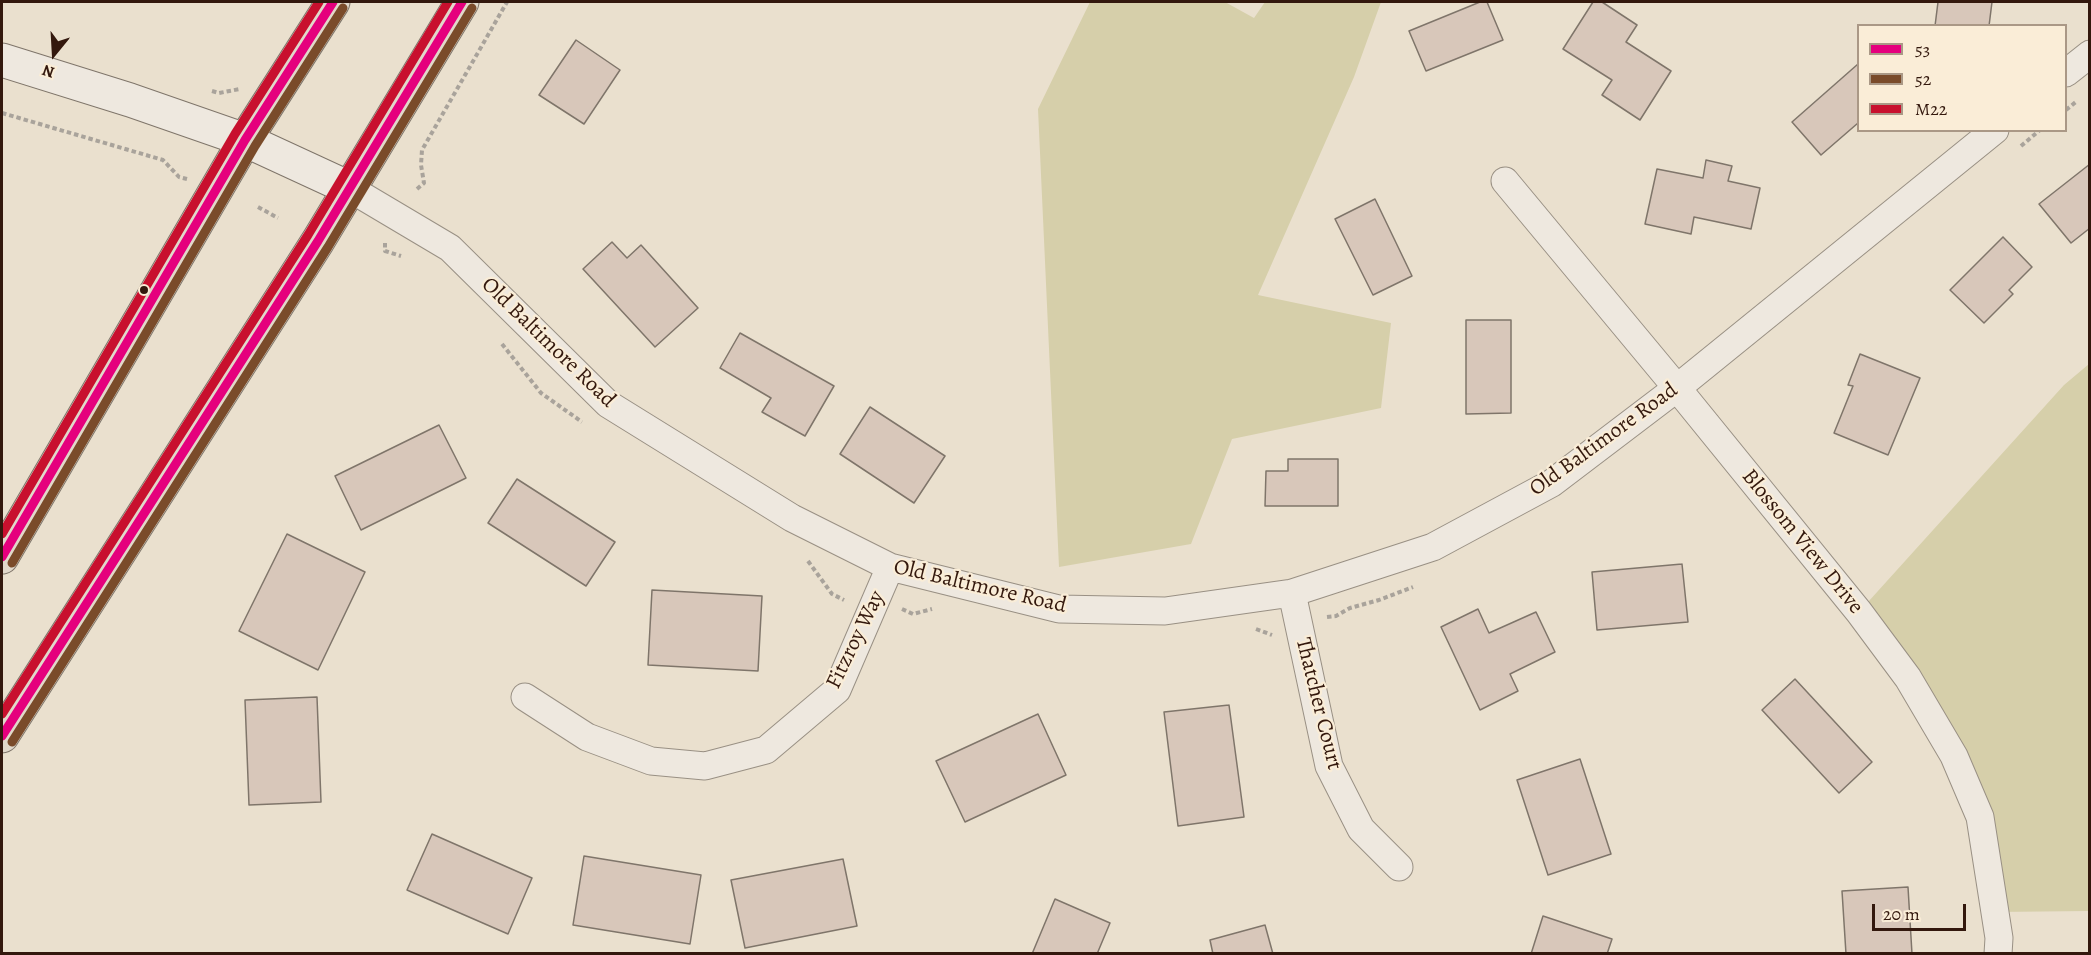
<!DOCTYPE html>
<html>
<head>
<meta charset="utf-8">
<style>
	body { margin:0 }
	#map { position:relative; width:2091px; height:955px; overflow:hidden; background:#eae0ce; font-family:Alegreya,serif }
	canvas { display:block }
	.frame { position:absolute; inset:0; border:3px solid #33180d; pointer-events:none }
	.legend { position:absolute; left:1857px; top:24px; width:210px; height:108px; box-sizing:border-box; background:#faedd7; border:2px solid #aa9886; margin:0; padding:8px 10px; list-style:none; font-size:18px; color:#33180d }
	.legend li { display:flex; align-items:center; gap:12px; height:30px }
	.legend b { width:30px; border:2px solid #aa9886 }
	.north { position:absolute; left:24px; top:24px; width:60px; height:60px; -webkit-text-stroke:4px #faedd7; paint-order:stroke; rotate:198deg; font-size:16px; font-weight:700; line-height:24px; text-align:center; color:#33180d }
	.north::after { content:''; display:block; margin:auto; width:21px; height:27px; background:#33180d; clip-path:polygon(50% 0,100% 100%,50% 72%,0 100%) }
	.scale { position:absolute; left:1872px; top:904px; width:94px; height:27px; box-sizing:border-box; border:3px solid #33180d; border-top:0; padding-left:8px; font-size:18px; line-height:21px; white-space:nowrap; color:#33180d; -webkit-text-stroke:4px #faedd7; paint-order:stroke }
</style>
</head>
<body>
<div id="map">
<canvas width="2091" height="955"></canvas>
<div class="frame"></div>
<ul class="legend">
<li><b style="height:8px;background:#e5007d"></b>53</li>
<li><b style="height:8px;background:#7a4b2a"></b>52</li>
<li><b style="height:8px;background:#c8102e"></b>M22</li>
</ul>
<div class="north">N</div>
<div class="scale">20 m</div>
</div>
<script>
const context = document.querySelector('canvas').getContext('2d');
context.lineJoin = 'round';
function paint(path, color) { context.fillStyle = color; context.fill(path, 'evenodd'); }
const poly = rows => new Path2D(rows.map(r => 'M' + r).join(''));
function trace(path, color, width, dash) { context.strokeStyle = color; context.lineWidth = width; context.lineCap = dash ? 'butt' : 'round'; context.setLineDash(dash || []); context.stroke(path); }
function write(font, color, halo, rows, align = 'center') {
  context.font = font + ' Alegreya,serif'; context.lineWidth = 4.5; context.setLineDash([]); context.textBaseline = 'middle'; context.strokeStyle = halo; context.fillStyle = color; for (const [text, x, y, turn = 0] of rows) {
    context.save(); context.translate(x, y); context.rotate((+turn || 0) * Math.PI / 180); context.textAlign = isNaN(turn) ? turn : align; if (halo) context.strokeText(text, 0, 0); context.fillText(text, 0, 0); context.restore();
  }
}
paint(poly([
	[1090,2,1225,2,1254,18,1265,2,1381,2,1354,77,1258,295,1391,323,1381,408,1232,439,1191,544,1059,567,1038,109],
	[2089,364,2089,911,1996,912,1980,817,1859,612,2064,385]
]), '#d6cfaa');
const building = poly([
	[1480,2,1487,2,1503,40,1426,71,1409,31,1480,2],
	[1593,2,1602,2,1637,25,1626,42,1671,71,1640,120,1602,95,1612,80,1563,49,1593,2],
	[1938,2,1992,2,1989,26,1935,26,1938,2],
	[576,40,620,70,584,124,539,95,576,40],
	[1858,64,1858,123,1821,155,1792,122,1858,64],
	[1706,160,1732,166,1728,181,1760,188,1751,229,1694,217,1691,234,1645,224,1657,169,1703,178,1706,160],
	[2090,164,2090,228,2071,243,2039,204,2090,164],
	[1375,199,1412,276,1373,295,1335,219,1375,199],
	[2003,237,2032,267,2009,290,2013,294,1984,323,1950,290,2003,237],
	[612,242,627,258,641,245,698,308,655,347,583,269,612,242],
	[1466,320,1511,320,1511,413,1466,414,1466,320],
	[740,333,834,386,805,436,762,412,771,398,720,368,740,333],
	[1860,354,1920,378,1888,455,1834,433,1853,386,1848,385,1860,354],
	[870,407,945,456,914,503,840,454,870,407],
	[439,425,466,478,361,530,335,476,439,425],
	[1288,459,1338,459,1338,506,1265,506,1266,471,1288,471,1288,459],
	[517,479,615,542,586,586,488,523,517,479],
	[287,534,365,572,318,670,239,631,287,534],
	[1682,564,1688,622,1597,630,1592,572,1682,564],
	[652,590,762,596,758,671,648,665,652,590],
	[1478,609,1489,633,1536,612,1555,652,1510,674,1518,691,1480,710,1441,627,1478,609],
	[1795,679,1872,762,1839,793,1762,710,1795,679],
	[317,697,321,802,249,805,245,700,317,697],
	[1229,705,1244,817,1178,826,1164,712,1229,705],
	[1038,714,1066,775,965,822,936,761,1038,714],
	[1580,759,1611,854,1548,875,1517,780,1580,759],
	[432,834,532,878,508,934,407,890,432,834],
	[584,856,701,875,690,944,573,925,584,856],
	[843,859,857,926,745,948,731,880,843,859],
	[1908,887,1912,954,1846,954,1842,891,1908,887],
	[1055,899,1110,923,1097,954,1032,954,1055,899],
	[1543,916,1612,939,1607,954,1531,954,1543,916],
	[1265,925,1273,954,1213,954,1210,940,1265,925]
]);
paint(building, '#d8c7ba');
trace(building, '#7f756a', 1.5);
const street = poly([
	[2066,73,2090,54],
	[1505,181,1677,388,1859,612,1908,678,1954,756,1980,817,1999,938,1998,954],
	[349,188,450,248,608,404,792,518,890,567,1059,609,1165,611,1292,593,1433,547,1552,483,1677,388,1995,130],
	[1292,593,1329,766,1361,829,1399,867],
	[525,697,587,737,651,761,705,766,766,750,837,690,890,567]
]);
const secondary = poly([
	[2,60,130,100,245,140,349,188]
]);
const primary = poly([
	[2,557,245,140,333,2],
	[2,736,318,241,462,2]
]);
trace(street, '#999084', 29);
trace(secondary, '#7f756a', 35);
trace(primary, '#7f756a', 35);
trace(poly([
	[212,91,219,93,240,89],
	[2066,110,2077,101],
	[2,113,163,160,179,177,187,179],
	[2021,146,2040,130],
	[417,189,424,183,421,165,422,150,507,2],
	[258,207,278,218],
	[385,243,385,251,401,256],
	[502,344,541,393,582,422],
	[808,561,832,594,844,600],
	[902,609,913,614,932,609],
	[1327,617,1336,616,1350,608,1379,600,1413,587],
	[1256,629,1272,635]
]), '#a9a39b', 4, [4.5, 3]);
trace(street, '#eee8df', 27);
trace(secondary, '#eee8df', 33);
trace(primary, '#e1d8ca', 33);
trace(poly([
	[2,557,245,140,333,2],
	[2,736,318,241,462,2]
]), '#e5007d', 9);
trace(poly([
	[12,563,255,146,343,8],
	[12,742,328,247,472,8]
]), '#7a4b2a', 9);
trace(poly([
	[2,534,235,134,319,2],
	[2,714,308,235,448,2]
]), '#c8102e', 9);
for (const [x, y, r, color] of [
	[144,290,5,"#33180d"]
]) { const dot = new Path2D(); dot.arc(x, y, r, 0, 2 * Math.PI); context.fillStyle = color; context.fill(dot); trace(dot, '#faedd7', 2); }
write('22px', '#33180d', '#faedd7', [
	["Old Baltimore Road",548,343,44],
	["Old Baltimore Road",1604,440,-36],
	["Blossom View Drive",1802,542,51],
	["Old Baltimore Road",980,587,13],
	["Fitzroy Way",856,640,-64],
	["Thatcher Court",1318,704,76]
]);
</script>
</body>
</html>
